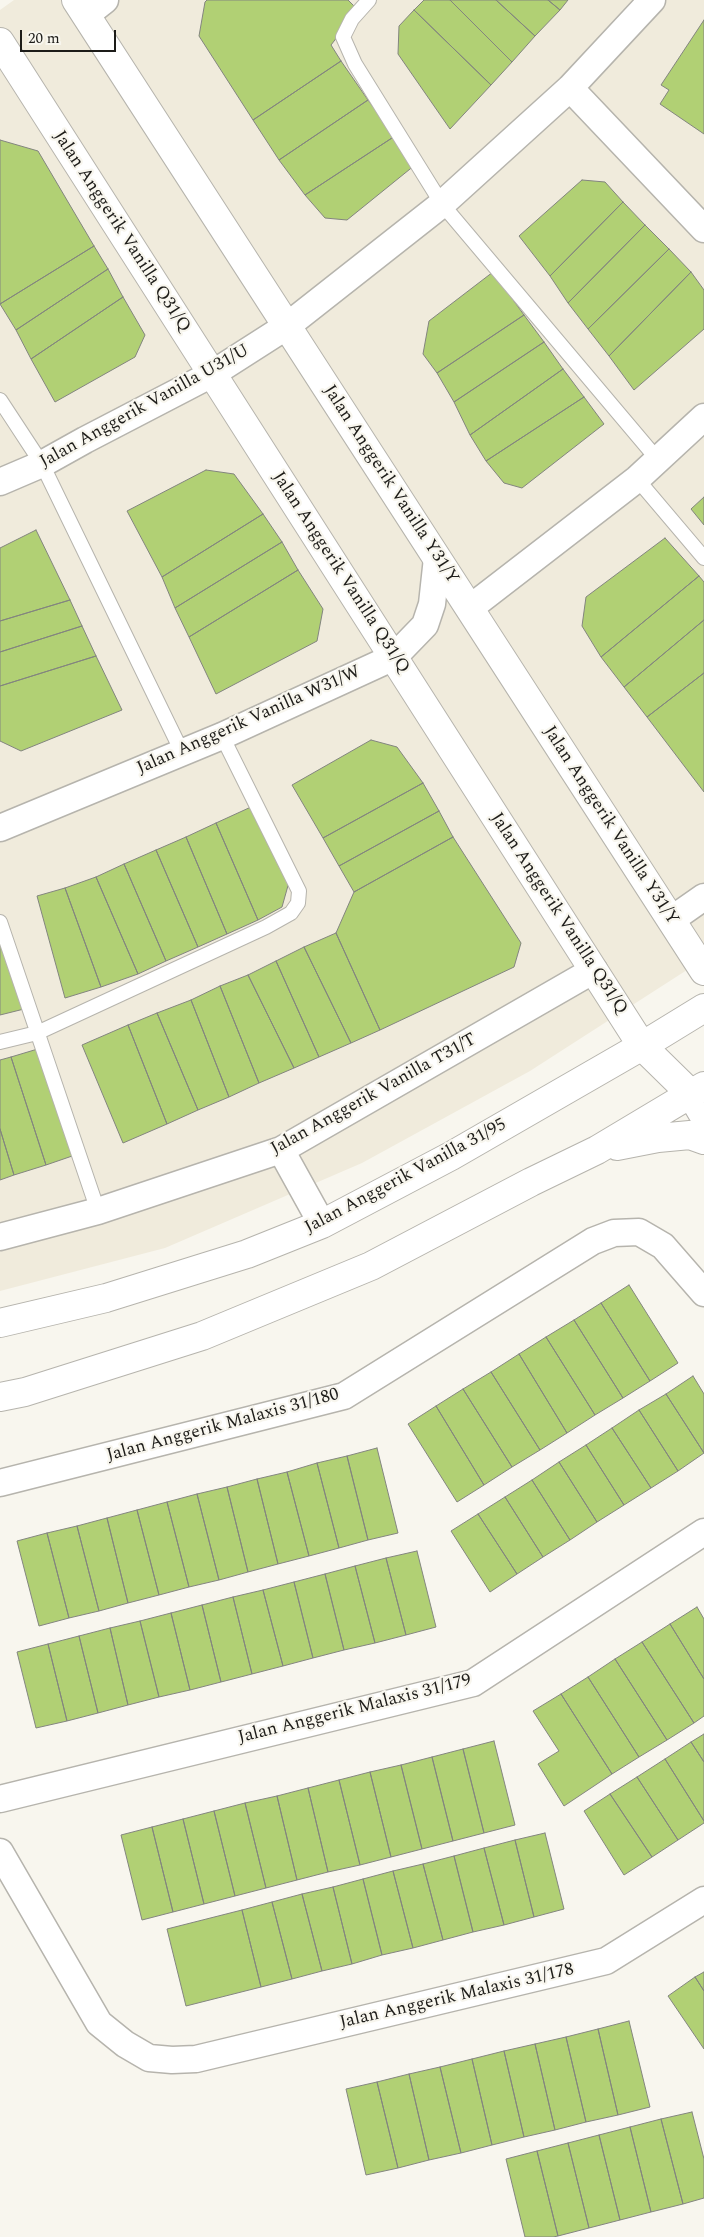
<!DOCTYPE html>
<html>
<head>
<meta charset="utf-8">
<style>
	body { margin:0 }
	#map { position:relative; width:704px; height:2237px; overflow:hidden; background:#f8f6ee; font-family:Spectral,serif }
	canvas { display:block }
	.scale { position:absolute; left:20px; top:30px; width:96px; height:22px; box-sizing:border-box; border:2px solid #1d1c19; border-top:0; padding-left:6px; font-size:15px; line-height:18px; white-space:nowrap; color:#1d1c19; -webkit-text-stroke:4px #f8f6ee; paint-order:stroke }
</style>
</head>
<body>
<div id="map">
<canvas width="704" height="2237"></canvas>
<div class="scale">20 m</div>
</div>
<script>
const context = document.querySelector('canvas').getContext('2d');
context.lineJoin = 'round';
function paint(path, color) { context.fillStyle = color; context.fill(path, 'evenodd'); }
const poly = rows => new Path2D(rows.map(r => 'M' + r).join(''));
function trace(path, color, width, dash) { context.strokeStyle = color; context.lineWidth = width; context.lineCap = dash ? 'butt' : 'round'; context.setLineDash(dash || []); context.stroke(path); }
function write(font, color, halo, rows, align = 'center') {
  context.font = font + ' Spectral,serif'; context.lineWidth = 4.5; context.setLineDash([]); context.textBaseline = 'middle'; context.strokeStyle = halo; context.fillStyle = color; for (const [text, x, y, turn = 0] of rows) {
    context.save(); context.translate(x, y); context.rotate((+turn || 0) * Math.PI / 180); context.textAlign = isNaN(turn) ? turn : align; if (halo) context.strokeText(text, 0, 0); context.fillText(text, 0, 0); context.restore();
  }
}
paint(poly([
	[14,0,704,0,704,959,530,1071,362,1163,165,1248,0,1291,0,10]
]), '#f0ebdc');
const building = poly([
	[207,0,348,0,358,10,331,45,341,61,253,120,199,36,205,2,207,0],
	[424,0,450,0,512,62,491,85,414,10,424,0],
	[450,0,496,0,535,36,512,62,450,0],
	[496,0,548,0,560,10,535,36,496,0],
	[548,0,568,0,560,10,548,0],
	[414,10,491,85,450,129,398,54,399,26,414,10],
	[704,20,704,134,660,104,669,90,661,85,704,20],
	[341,61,368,100,279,160,253,120,341,61],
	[368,100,395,136,305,195,279,160,368,100],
	[395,136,415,165,347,220,325,218,305,195,395,136],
	[0,140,38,151,94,246,0,304,0,140],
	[582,180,605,182,623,202,550,276,519,236,582,180],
	[623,202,645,225,568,303,550,276,623,202],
	[645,225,669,249,588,329,568,303,645,225],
	[94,246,108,269,16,330,0,304,94,246],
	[669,249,691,272,609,356,588,329,669,249],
	[108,269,123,297,31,359,16,330,108,269],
	[493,272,524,315,437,373,423,354,429,321,493,272],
	[691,272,704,290,704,329,634,390,609,356,691,272],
	[123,297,145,335,135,357,55,402,31,359,123,297],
	[524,315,544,342,454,402,437,373,524,315],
	[544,342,563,369,470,435,454,402,544,342],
	[563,369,584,397,486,461,470,435,563,369],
	[584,397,604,424,522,488,504,483,486,461,584,397],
	[206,470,234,474,263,514,162,577,127,511,206,470],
	[704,497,704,525,691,509,704,497],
	[263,514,282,542,175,608,162,577,263,514],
	[36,530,70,600,0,621,0,548,36,530],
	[665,538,699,576,601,657,582,626,586,597,665,538],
	[282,542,298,570,189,637,175,608,282,542],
	[298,570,323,609,317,641,216,694,189,637,298,570],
	[699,576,704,582,704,620,624,687,601,657,699,576],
	[70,600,82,626,0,652,0,621,70,600],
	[704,620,704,673,647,717,624,687,704,620],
	[82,626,96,656,0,686,0,652,82,626],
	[96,656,122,710,21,751,0,741,0,686,96,656],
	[704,673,704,792,647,717,704,673],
	[371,740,397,747,423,783,323,838,292,785,371,740],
	[423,783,439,811,339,866,323,838,423,783],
	[251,807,289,882,282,907,258,920,216,823,251,807],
	[439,811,453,837,354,892,339,866,439,811],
	[216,823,258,920,227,934,186,837,216,823],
	[186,837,227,934,198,947,156,850,186,837],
	[453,837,521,943,514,967,380,1030,336,933,354,892,453,837],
	[156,850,198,947,166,961,124,864,156,850],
	[124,864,166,961,138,974,96,877,124,864],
	[96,877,138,974,101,987,65,888,96,877],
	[65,888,101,987,65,998,37,896,65,888],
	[0,933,24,1009,0,1015,0,933],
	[336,933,380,1030,351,1043,304,947,336,933],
	[304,947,351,1043,319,1057,276,961,304,947],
	[276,961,319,1057,294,1068,248,975,276,961],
	[248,975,294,1068,259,1083,220,986,248,975],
	[220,986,259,1083,229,1097,191,1000,220,986],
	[191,1000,229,1097,198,1110,157,1013,191,1000],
	[157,1013,198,1110,167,1124,128,1025,157,1013],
	[128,1025,167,1124,123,1143,82,1045,128,1025],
	[41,1048,78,1154,46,1165,11,1057,41,1048],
	[11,1057,46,1165,14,1175,0,1129,0,1060,11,1057],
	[0,1129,14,1175,0,1180,0,1129],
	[629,1285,678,1363,650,1381,601,1303,629,1285],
	[601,1303,650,1381,623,1398,574,1320,601,1303],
	[574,1320,623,1398,595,1415,546,1337,574,1320],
	[546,1337,595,1415,567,1433,519,1354,546,1337],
	[519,1354,567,1433,540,1450,491,1372,519,1354],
	[491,1372,540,1450,512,1467,463,1389,491,1372],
	[693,1376,704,1394,704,1453,666,1394,693,1376],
	[463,1389,512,1467,484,1485,436,1406,463,1389],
	[666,1394,704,1453,678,1471,639,1410,666,1394],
	[436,1406,484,1485,457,1502,408,1424,436,1406],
	[639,1410,678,1471,651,1488,612,1428,639,1410],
	[612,1428,651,1488,624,1505,586,1445,612,1428],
	[586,1445,624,1505,597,1522,559,1462,586,1445],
	[377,1448,398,1533,368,1540,347,1456,377,1448],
	[347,1456,368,1540,339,1548,317,1463,347,1456],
	[559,1462,597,1522,570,1540,532,1480,559,1462],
	[317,1463,339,1548,309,1556,287,1472,317,1463],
	[287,1472,309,1556,278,1564,257,1479,287,1472],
	[257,1479,278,1564,248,1572,227,1487,257,1479],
	[532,1480,570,1540,543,1557,505,1497,532,1480],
	[227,1487,248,1572,219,1580,197,1494,227,1487],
	[197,1494,219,1580,189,1587,167,1502,197,1494],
	[505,1497,543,1557,517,1574,478,1514,505,1497],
	[167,1502,189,1587,159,1595,137,1510,167,1502],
	[137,1510,159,1595,128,1603,107,1518,137,1510],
	[478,1514,517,1574,490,1592,451,1531,478,1514],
	[107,1518,128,1603,99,1611,77,1526,107,1518],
	[77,1526,99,1611,69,1618,47,1533,77,1526],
	[47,1533,69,1618,39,1626,17,1541,47,1533],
	[417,1551,436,1627,406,1635,386,1558,417,1551],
	[386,1558,406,1635,375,1643,355,1566,386,1558],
	[355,1566,375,1643,344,1650,325,1574,355,1566],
	[325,1574,344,1650,313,1658,294,1582,325,1574],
	[294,1582,313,1658,283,1666,263,1590,294,1582],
	[263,1590,283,1666,252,1674,233,1597,263,1590],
	[233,1597,252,1674,221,1682,202,1605,233,1597],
	[202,1605,221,1682,190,1690,171,1613,202,1605],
	[697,1607,704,1619,704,1679,670,1624,697,1607],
	[171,1613,190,1690,159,1697,140,1621,171,1613],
	[140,1621,159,1697,128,1705,110,1628,140,1621],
	[670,1624,704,1679,704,1716,694,1723,642,1642,670,1624],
	[110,1628,128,1705,98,1713,79,1636,110,1628],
	[79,1636,98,1713,67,1721,48,1644,79,1636],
	[642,1642,694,1723,667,1740,615,1659,642,1642],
	[48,1644,67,1721,36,1728,17,1652,48,1644],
	[615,1659,667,1740,639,1757,588,1677,615,1659],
	[588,1677,639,1757,612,1774,561,1694,588,1677],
	[561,1694,612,1774,564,1806,538,1764,559,1751,533,1711,561,1694],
	[704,1734,704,1762,691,1742,704,1734],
	[494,1741,515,1825,484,1833,463,1749,494,1741],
	[691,1742,704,1762,704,1821,665,1759,691,1742],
	[463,1749,484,1833,453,1841,432,1757,463,1749],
	[432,1757,453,1841,422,1849,401,1765,432,1757],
	[665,1759,704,1821,704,1823,678,1840,637,1777,665,1759],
	[401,1765,422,1849,391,1857,370,1772,401,1765],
	[370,1772,391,1857,360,1865,339,1780,370,1772],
	[637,1777,678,1840,652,1857,610,1794,637,1777],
	[339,1780,360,1865,328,1872,308,1788,339,1780],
	[308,1788,328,1872,297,1880,277,1796,308,1788],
	[610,1794,652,1857,624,1875,584,1811,610,1794],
	[277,1796,297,1880,266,1888,245,1803,277,1796],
	[245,1803,266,1888,235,1896,214,1811,245,1803],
	[214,1811,235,1896,204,1904,183,1819,214,1811],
	[183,1819,204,1904,173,1912,152,1827,183,1819],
	[152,1827,173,1912,142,1920,121,1835,152,1827],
	[545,1833,564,1909,534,1917,515,1840,545,1833],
	[515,1840,534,1917,504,1925,484,1848,515,1840],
	[484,1848,504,1925,473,1932,454,1856,484,1848],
	[454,1856,473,1932,443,1940,423,1864,454,1856],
	[423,1864,443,1940,413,1948,393,1871,423,1864],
	[393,1871,413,1948,382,1955,363,1879,393,1871],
	[363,1879,382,1955,352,1964,333,1887,363,1879],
	[333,1887,352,1964,322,1971,302,1894,333,1887],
	[302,1894,322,1971,292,1979,272,1902,302,1894],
	[272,1902,292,1979,261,1987,242,1910,272,1902],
	[242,1910,261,1987,186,2006,167,1929,242,1910],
	[704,1972,704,1991,695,1977,704,1972],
	[695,1977,704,1991,704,2049,668,1996,695,1977],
	[629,2021,650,2107,618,2115,598,2029,629,2021],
	[598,2029,618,2115,586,2122,566,2037,598,2029],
	[566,2037,586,2122,555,2130,535,2044,566,2037],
	[535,2044,555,2130,524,2137,504,2051,535,2044],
	[504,2051,524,2137,492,2145,472,2059,504,2051],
	[472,2059,492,2145,461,2153,440,2067,472,2059],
	[440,2067,461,2153,429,2160,409,2074,440,2067],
	[409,2074,429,2160,398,2168,377,2082,409,2074],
	[377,2082,398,2168,366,2175,346,2089,377,2082],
	[692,2112,704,2159,704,2198,683,2204,661,2119,692,2112],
	[661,2119,683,2204,651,2212,630,2127,661,2119],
	[630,2127,651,2212,620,2220,599,2135,630,2127],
	[599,2135,620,2220,589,2228,568,2143,599,2135],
	[568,2143,589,2228,558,2236,537,2151,568,2143],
	[537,2151,558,2236,553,2237,525,2237,506,2159,537,2151]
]);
paint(building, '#b1d074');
trace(building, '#83857f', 1);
const lane = poly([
	[369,0,352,19,343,37,355,64,442,204,658,460],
	[0,400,42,464,182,752],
	[637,479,704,558],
	[0,922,98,1211],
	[0,1042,37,1033,266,927,291,913,298,903,299,891,222,736]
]);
const street = poly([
	[86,15,105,0],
	[570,88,704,229],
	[0,482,42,464,85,440,212,374,287,326,442,204,570,88,652,0],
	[470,608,637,479,704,417],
	[0,828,222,736,394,657,425,625,432,604,437,558],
	[671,920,704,897],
	[281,1150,322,1224],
	[0,1237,98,1211,281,1150,594,970],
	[0,1483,344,1396,593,1241,614,1233,639,1232,663,1246,704,1293],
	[0,1799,473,1683,704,1532],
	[0,1852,99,2023,125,2044,149,2058,172,2060,196,2059,606,1961,704,1900]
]);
const secondary = poly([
	[76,0,704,971],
	[0,42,642,1046,691,1094,704,1116],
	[617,1146,658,1138,690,1135,704,1140],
	[0,1323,106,1298,247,1254,322,1224,451,1156,642,1046,704,1008],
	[0,1397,25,1392,202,1336,371,1266,531,1182,597,1150,704,1086]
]);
trace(lane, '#b6b4ad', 16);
trace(street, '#b6b4ad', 29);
trace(secondary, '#b6b4ad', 30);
trace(lane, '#fff', 14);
trace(street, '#fff', 26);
trace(secondary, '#fff', 28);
write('18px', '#1d1c19', '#f8f6ee', [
	["Jalan Anggerik Vanilla Q31/Q",121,232,57],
	["Jalan Anggerik Vanilla U31/U",145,407,-29],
	["Jalan Anggerik Vanilla Y31/Y",390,485,57],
	["Jalan Anggerik Vanilla Q31/Q",340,573,57],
	["Jalan Anggerik Vanilla W31/W",249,721,-24],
	["Jalan Anggerik Vanilla Y31/Y",610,826,57],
	["Jalan Anggerik Vanilla Q31/Q",558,914,57],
	["Jalan Anggerik Vanilla T31/T",374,1095,-29],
	["Jalan Anggerik Vanilla 31/95",406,1177,-28],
	["Jalan Anggerik Malaxis 31/180",223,1426,-15],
	["Jalan Anggerik Malaxis 31/179",355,1710,-14],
	["Jalan Anggerik Malaxis 31/178",457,1997,-13]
]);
</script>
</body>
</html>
